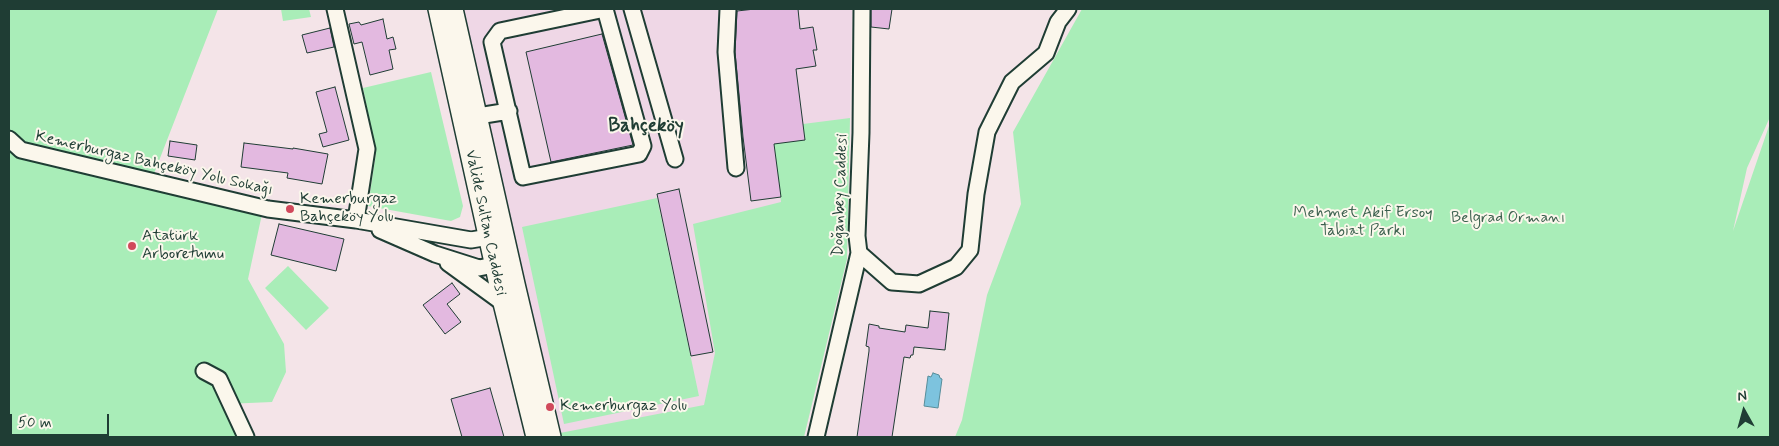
<!DOCTYPE html>
<html>
<head>
<meta charset="utf-8">
<style>
	body { margin:0 }
	#map { position:relative; width:1779px; height:446px; overflow:hidden; background:#f4e4e8; font-family:Mynerve,sans-serif }
	canvas { display:block }
	.frame { position:absolute; inset:0; border:10px solid #1f3d34; pointer-events:none }
	.north { position:absolute; left:1719px; top:386px; width:50px; height:50px; -webkit-text-stroke:4px #fbf7ec; paint-order:stroke; rotate:353deg; font-size:14px; font-weight:700; line-height:20px; text-align:center; color:#1f3d34 }
	.north::after { content:''; display:block; margin:auto; width:18px; height:22px; background:#1f3d34; clip-path:polygon(50% 0,100% 100%,50% 72%,0 100%) }
	.scale { position:absolute; left:10px; top:414px; width:99px; height:22px; box-sizing:border-box; border:2px solid #1f3d34; border-top:0; padding-left:6px; font-size:15px; line-height:18px; white-space:nowrap; color:#1f3d34; -webkit-text-stroke:4px #fbf7ec; paint-order:stroke }
</style>
</head>
<body>
<div id="map">
<canvas width="1779" height="446"></canvas>
<div class="frame"></div>
<div class="north">N</div>
<div class="scale">50 m</div>
</div>
<script>
const context = document.querySelector('canvas').getContext('2d');
context.lineJoin = 'round';
function paint(path, color) { context.fillStyle = color; context.fill(path, 'evenodd'); }
const poly = rows => new Path2D(rows.map(r => 'M' + r).join(''));
function trace(path, color, width, dash) { context.strokeStyle = color; context.lineWidth = width; context.lineCap = dash ? 'butt' : 'round'; context.setLineDash(dash || []); context.stroke(path); }
function write(font, color, halo, rows, align = 'center') {
  context.font = font + ' Mynerve,sans-serif'; context.lineWidth = 4; context.setLineDash([]); context.textBaseline = 'middle'; context.strokeStyle = halo; context.fillStyle = color; for (const [text, x, y, turn = 0] of rows) {
    context.save(); context.translate(x, y); context.rotate((+turn || 0) * Math.PI / 180); context.textAlign = isNaN(turn) ? turn : align; if (halo) context.strokeText(text, 0, 0); context.fillText(text, 0, 0); context.restore();
  }
}
paint(poly([
	[460,9,852,9,847,259,804,437,561,437,513,227]
]), '#efd7e6');
paint(poly([
	[9,9,218,9,148,189,262,214,248,279,284,344,286,372,272,402,226,404,244,437,9,437],
	[281,9,309,9,311,17,283,21],
	[1082,9,1770,9,1770,117,1747,168,1733,231,1770,123,1770,437,955,437,962,420,987,295,1021,204,1013,132],
	[431,72,463,206,460,217,451,221,368,206,376,153,363,88],
	[850,118,847,259,804,437,561,437,560,433,704,405,715,353,693,224,781,202,774,144,805,140,803,124],
	[657,198,699,396,564,424,522,227],
	[288,266,329,308,306,330,265,288]
]), '#a9edb8');
const water = poly([
	[933,373,939,375,940,378,942,379,938,408,924,406,928,376,931,377,933,373]
]);
paint(water, '#7dc3de');
trace(water, '#578d9a', 1);
const building = poly([
	[755,9,798,9,800,29,813,27,817,50,813,50,816,66,796,69,805,140,774,144,781,197,751,201,743,137,735,52,737,11,755,9],
	[871,9,892,9,889,29,871,27,871,9],
	[383,19,387,39,393,37,396,49,389,50,393,69,370,75,362,42,354,44,349,24,359,22,361,25,383,19],
	[330,28,334,47,307,53,302,35,330,28],
	[602,34,633,145,551,162,526,52,602,34],
	[335,87,349,140,323,147,319,134,327,132,316,92,335,87],
	[170,141,197,145,195,160,168,156,170,141],
	[244,143,293,149,293,148,328,154,322,184,287,178,288,173,241,167,244,143],
	[679,189,713,352,691,356,657,194,679,189],
	[279,224,344,239,336,271,271,255,279,224],
	[452,283,460,294,447,304,461,322,445,334,423,305,452,283],
	[930,311,949,313,945,350,914,347,913,355,911,355,910,358,904,357,892,437,857,437,869,351,869,347,866,346,869,324,879,326,879,328,905,332,906,325,928,328,930,311],
	[490,388,504,437,462,437,451,399,490,388]
]);
paint(building, '#e3b9e0');
trace(building, '#1f3d34', 1);
const minor = poly([
	[335,9,367,149,356,220],
	[605,9,643,146,639,154,523,177,492,42,500,31,605,9],
	[632,9,675,159],
	[728,9,726,52,736,168],
	[478,116,509,111],
	[9,139,21,150,268,209,356,220,471,240,489,237],
	[380,230,435,254,479,268,494,265,502,258],
	[859,253,892,282,919,284,956,267,970,250,976,194,987,132,1012,82,1046,53,1058,22,1068,9],
	[448,263,503,303],
	[204,371,219,379,246,437],
	[816,437,859,253,857,236,861,133,862,9]
]);
const major = poly([
	[438,9,503,303,536,437],
	[453,9,515,284,551,437]
]);
trace(minor, '#1f3d34', 19);
trace(major, '#1f3d34', 22);
trace(minor, '#fbf7ec', 15);
trace(major, '#fbf7ec', 19);
for (const [x, y, r, color] of [
	[290,209,5,"#d1495b"],
	[132,246,5,"#d1495b"],
	[550,407,5,"#d1495b"]
]) { const dot = new Path2D(); dot.arc(x, y, r, 0, 2 * Math.PI); context.fillStyle = color; context.fill(dot); trace(dot, '#fbf7ec', 2); }
write('16px', '#1f3d34', '#fbf7ec', [
	["Kemerburgaz Bahçeköy Yolu Sokağı",154,164,13],
	["Doğanbey Caddesi",841,195,-88],
	["Valide Sultan Caddesi",485,223,78]
]);
write('16px', '#1f3d34', '#fbf7ec', [
	["Kemerburgaz",300,200],
	["Bahçeköy Yolu",300,218],
	["Atatürk",142,237],
	["Arboretumu",142,255],
	["Kemerburgaz Yolu",560,407]
], 'left');
write('16px', '#3b604e', '#fbf7ec', [
	["Mehmet Akif Ersoy",1363,214],
	["Tabiat Parkı",1363,232],
	["Belgrad Ormanı",1508,219]
]);
write('bold 19px', '#1f3d34', '#fbf7ec', [
	["Bahçeköy",646,127]
]);
</script>
</body>
</html>
